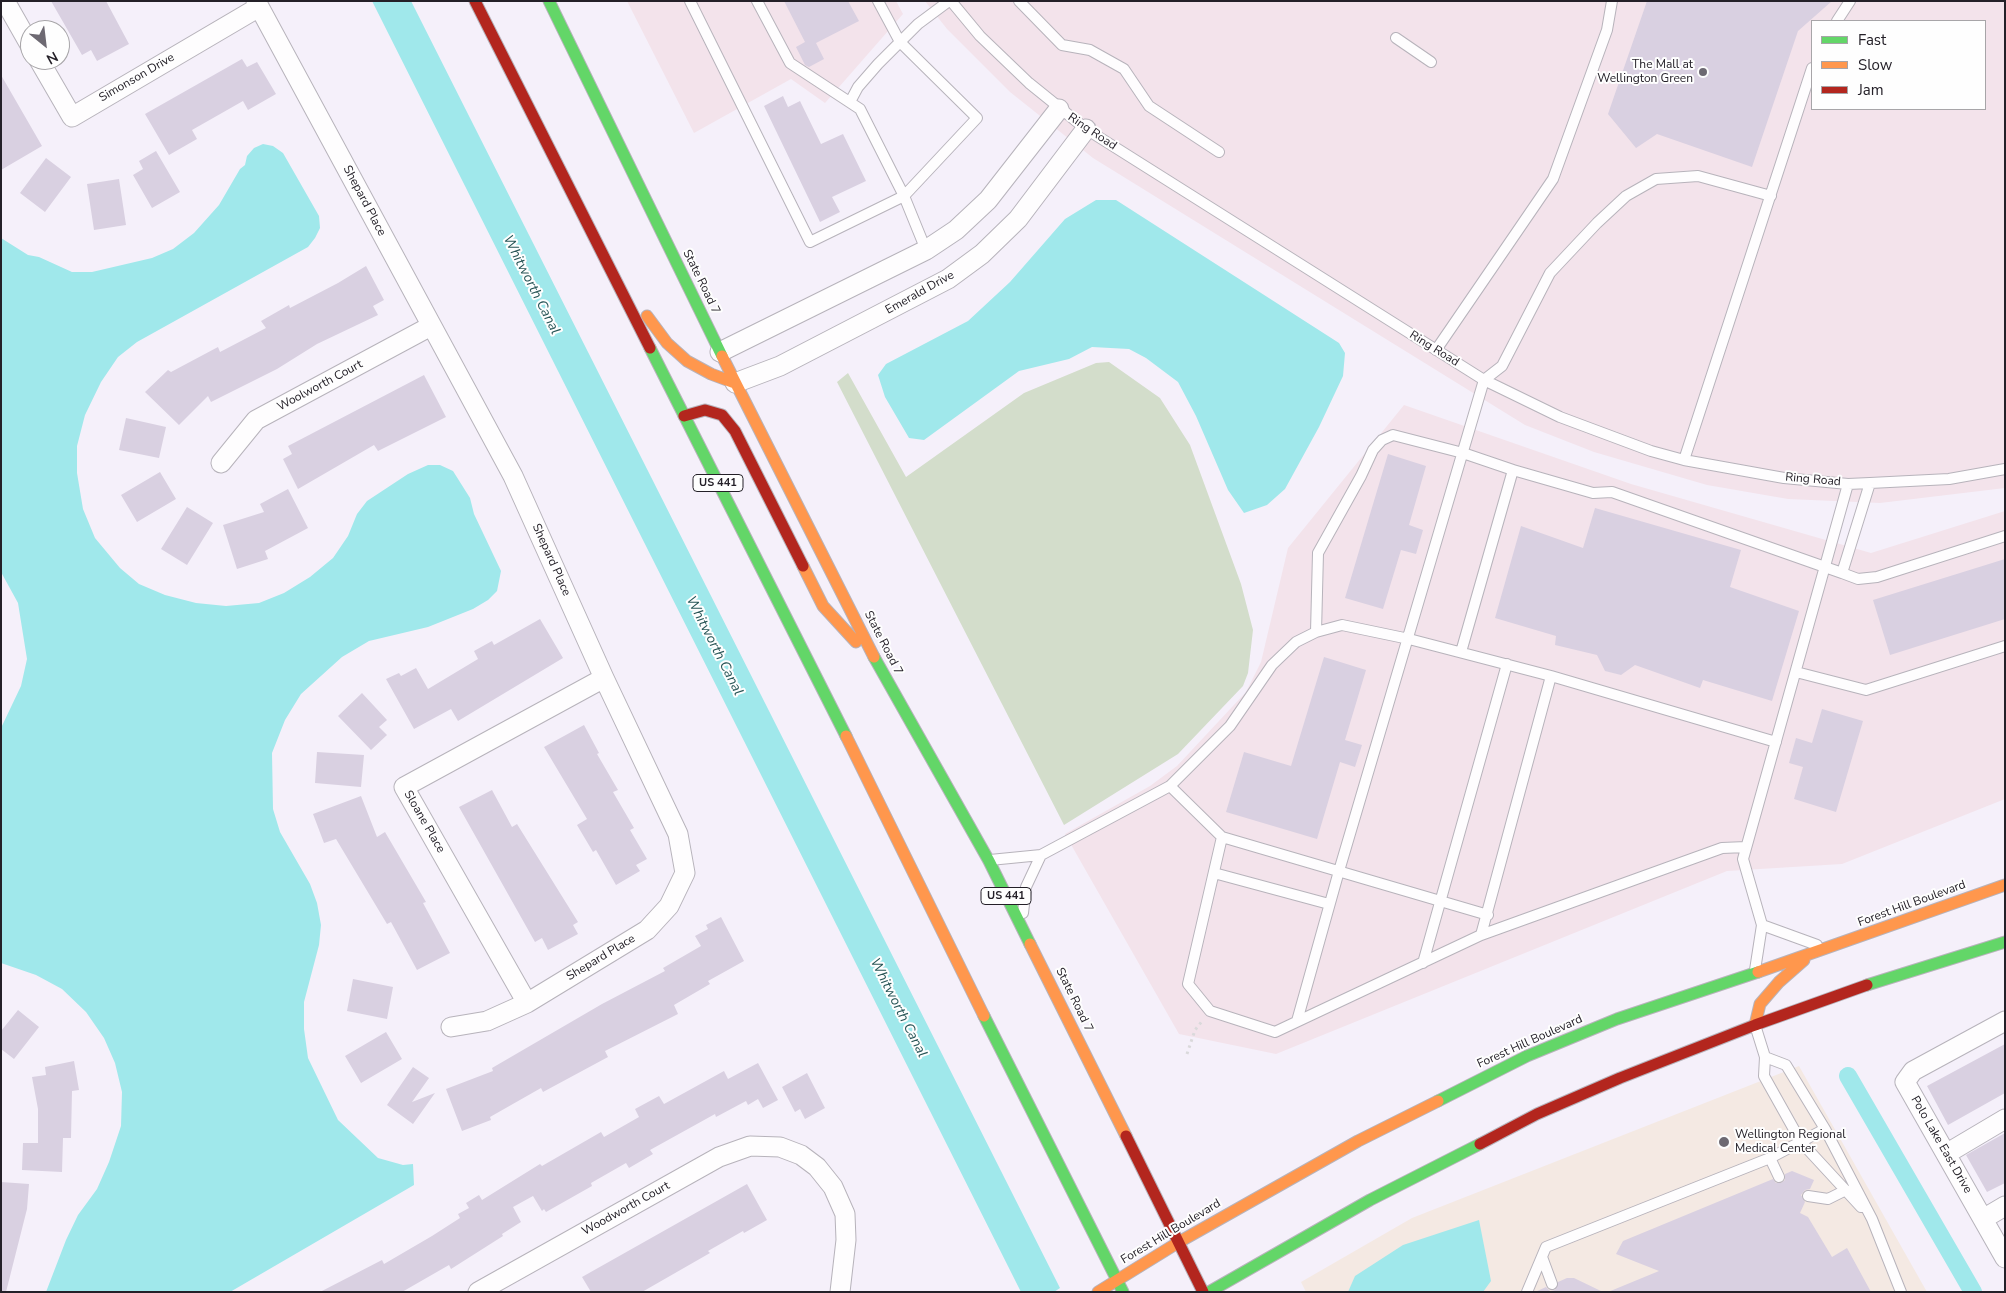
<!DOCTYPE html>
<html>
<head>
<meta charset="utf-8">
<style>
	body { margin:0 }
	#map { position:relative; width:2006px; height:1293px; overflow:hidden; background:#f5f0fa; font-family:"Nunito Sans",sans-serif }
	canvas { display:block }
	.frame { position:absolute; inset:0; border:2px solid #242028; pointer-events:none }
	.legend { position:absolute; left:1811px; top:20px; width:175px; height:90px; box-sizing:border-box; background:#fefefe; border:1px solid #a7a5a8; margin:0; padding:6px 9px; list-style:none; font-size:15px; color:#242028 }
	.legend li { display:flex; align-items:center; gap:10px; height:25px }
	.legend b { width:25px; border:1px solid #a7a5a8 }
	.north { position:absolute; left:20px; top:20px; width:50px; height:50px; box-sizing:border-box; background:#fefefe; border:1px solid #a7a5a8; border-radius:50%; rotate:151deg; font-size:14px; font-weight:700; line-height:20px; text-align:center; color:#242028 }
	.north::after { content:''; display:block; margin:auto; width:18px; height:22px; background:#6d6972; clip-path:polygon(50% 0,100% 100%,50% 72%,0 100%) }
</style>
</head>
<body>
<div id="map">
<canvas width="2006" height="1293"></canvas>
<div class="frame"></div>
<ul class="legend">
<li><b style="height:6px;background:#63d668"></b>Fast</li>
<li><b style="height:6px;background:#ff974d"></b>Slow</li>
<li><b style="height:6px;background:#b3261e"></b>Jam</li>
</ul>
<div class="north">N</div>
</div>
<script>
const context = document.querySelector('canvas').getContext('2d');
context.lineJoin = 'round';
function paint(path, color) { context.fillStyle = color; context.fill(path, 'evenodd'); }
const poly = rows => new Path2D(rows.map(r => 'M' + r).join(''));
function trace(path, color, width, dash) { context.strokeStyle = color; context.lineWidth = width; context.lineCap = dash ? 'butt' : 'round'; context.setLineDash(dash || []); context.stroke(path); }
function write(font, color, halo, rows, align = 'center') {
  context.font = font + ' "Nunito Sans",sans-serif'; context.lineWidth = 4; context.setLineDash([]); context.textBaseline = 'middle'; context.strokeStyle = halo; context.fillStyle = color; for (const [text, x, y, turn = 0] of rows) {
    context.save(); context.translate(x, y); context.rotate((+turn || 0) * Math.PI / 180); context.textAlign = isNaN(turn) ? turn : align; if (halo) context.strokeText(text, 0, 0); context.fillText(text, 0, 0); context.restore();
  }
}
paint(poly([
	[627,1,896,1,903,14,825,103,791,79,694,133],
	[925,1,2005,1,2005,488,1880,503,1788,499,1707,485,1594,452,1525,425,1093,158,1010,92,947,29],
	[1812,21,1985,21,1985,109,1812,109],
	[1404,405,1631,484,1871,553,2005,511,2005,799,1842,864,1727,871,1276,1054,1179,1034,1065,834,1150,786,1177,766,1246,692,1261,662,1288,548]
]), '#f3e3eb');
paint(poly([
	[1799,1066,1927,1292,1306,1292,1301,1282,1412,1218]
]), '#f4e9e3');
paint(poly([
	[1109,362,1160,398,1190,445,1241,584,1253,630,1248,673,1243,686,1178,754,1064,825,837,382,848,373,906,477,1024,393,1096,363]
]), '#d3ddcb');
paint(poly([
	[372,1,411,1,1060,1288,1054,1292,1021,1292],
	[263,144,273,146,283,153,319,216,320,228,315,238,308,247,137,342,118,357,101,382,85,415,77,446,77,473,83,509,95,538,120,568,139,584,165,595,196,603,226,606,259,603,284,593,310,577,333,558,348,536,357,514,367,501,408,474,428,465,440,465,453,471,470,498,474,514,501,571,497,591,488,600,473,609,428,627,369,641,342,657,301,694,285,720,272,753,273,809,280,832,310,884,317,903,321,925,319,945,304,1002,304,1029,308,1058,338,1120,378,1158,403,1165,413,1164,414,1185,230,1292,46,1292,66,1240,78,1215,97,1189,109,1162,121,1126,122,1092,115,1063,104,1038,86,1012,62,989,36,975,1,963,1,728,21,686,27,659,18,603,1,572,1,238,28,255,39,257,72,272,92,272,152,258,173,249,194,233,219,205,240,169,245,165,247,156,254,148],
	[1096,200,1116,200,1339,343,1345,353,1343,376,1319,427,1285,489,1267,505,1244,513,1228,490,1196,416,1178,382,1146,358,1129,349,1092,347,1069,359,1019,371,924,440,909,438,885,397,878,375,886,364,968,321,1010,282,1065,219],
	[1479,1220,1491,1281,1483,1292,1348,1292,1355,1276,1403,1245]
]), '#a0e8eb');
trace(poly([
	[1848,1076,1973,1292]
]), '#a0e8eb', 18);
paint(poly([
	[51,1,106,1,129,44,97,61,91,50,82,55],
	[784,1,848,1,859,21,816,43,824,59,809,67,805,65,796,47,805,42],
	[1647,1,1832,1,1798,31,1752,167,1657,134,1636,148,1608,114],
	[242,59,247,67,257,62,276,94,248,110,243,101,192,130,197,139,169,155,145,114],
	[1,75,42,146,1,170],
	[783,96,788,107,800,101,821,144,843,134,866,181,832,197,840,212,820,222,764,106],
	[156,151,180,192,152,208,133,175,143,169,139,161],
	[46,158,71,177,45,212,20,193],
	[119,179,126,225,94,230,87,184],
	[366,266,384,300,373,306,378,315,317,344,277,369,211,402,208,396,179,425,145,392,168,370,171,372,218,347,220,352,266,328,261,321,289,305,290,308,338,283],
	[424,375,446,417,378,451,374,445,298,489,283,459,292,454,288,446],
	[126,418,166,427,159,458,119,450],
	[1388,454,1426,466,1409,525,1423,530,1416,554,1401,550,1383,609,1345,598],
	[160,472,176,499,137,522,121,495],
	[288,489,308,528,265,551,268,559,237,569,223,525,264,512,260,504],
	[187,507,213,523,187,565,161,549],
	[1595,508,1741,550,1730,587,1799,611,1772,701,1703,680,1700,688,1635,665,1621,675,1605,671,1597,655,1555,645,1556,636,1495,618,1521,526,1583,548],
	[2005,559,2005,619,1890,655,1873,600],
	[540,619,563,658,458,721,451,709,414,729,386,679,399,673,401,676,416,668,428,689,478,659,474,651,492,641,494,645],
	[1324,657,1366,670,1345,740,1362,745,1355,767,1340,762,1317,839,1226,812,1244,752,1291,766],
	[362,693,387,720,379,727,387,735,371,750,338,716],
	[1822,709,1863,721,1836,812,1794,799,1803,767,1789,763,1796,738,1812,743],
	[584,725,599,753,597,754,618,790,613,792,634,828,630,830,647,859,636,865,640,871,616,885,596,850,593,852,577,825,587,819,544,747],
	[317,752,364,755,361,787,315,783],
	[492,790,512,827,517,824,578,922,573,925,578,934,548,950,542,938,535,942,459,807],
	[361,796,377,837,385,832,426,902,423,903,450,953,417,970,391,922,387,924,336,839,324,843,313,814],
	[721,917,744,961,708,981,710,984,674,1005,678,1014,605,1051,608,1057,543,1092,541,1088,490,1117,491,1120,462,1131,446,1089,493,1071,492,1068,602,1004,665,971,663,968,701,946,695,936,708,929,706,925],
	[353,979,393,987,387,1019,347,1011],
	[18,1010,39,1027,14,1059,1,1049,1,1031],
	[386,1032,402,1059,361,1083,345,1056],
	[2005,1044,2005,1093,1948,1125,1927,1086],
	[74,1061,79,1090,72,1091,71,1138,63,1138,62,1172,22,1170,23,1143,38,1143,38,1109,32,1077,46,1075,45,1067],
	[758,1063,778,1100,763,1108,758,1099,748,1105,746,1101,716,1117,715,1114,650,1150,653,1154,629,1168,626,1163,591,1183,592,1186,546,1212,544,1209,542,1211,533,1196,513,1207,521,1222,502,1234,503,1236,451,1269,449,1265,402,1292,320,1292,382,1260,384,1264,432,1236,460,1218,458,1214,469,1208,466,1203,479,1195,482,1200,540,1164,542,1166,601,1132,604,1137,639,1117,635,1109,659,1096,664,1104,724,1071,728,1079],
	[413,1067,429,1078,412,1102,435,1093,413,1124,387,1105],
	[807,1073,825,1108,805,1119,800,1109,795,1112,782,1087],
	[2005,1133,2005,1183,1987,1192,1966,1155],
	[1792,1171,1814,1180,1810,1189,1805,1190,1801,1195,1805,1202,1800,1213,1808,1217,1832,1257,1847,1248,1871,1292,1608,1292,1659,1271,1616,1254,1623,1241,1773,1179,1776,1183,1781,1183,1785,1180,1785,1174],
	[1,1182,29,1184,27,1209,6,1292,1,1292],
	[747,1184,767,1220,744,1233,743,1231,708,1251,710,1253,642,1292,591,1292,582,1277],
	[1567,1278,1574,1278,1603,1292,1535,1292,1546,1287,1550,1291,1555,1290,1558,1282]
]), '#d9d0e1');
const lane = poly([
	[690,1,810,242,904,196,977,118,900,42,878,1],
	[757,1,790,63,860,109,904,196,926,250],
	[951,1,980,36,1029,83,1086,129,1484,380,1560,417,1651,451,1684,460,1784,478,1848,484,1870,483,1949,479,2005,469],
	[1019,1,1062,45,1090,50,1124,69,1149,106,1219,152],
	[1837,21,1850,1],
	[1396,38,1431,62],
	[850,102,858,87,878,64,918,24,949,1],
	[1436,350,1553,179,1607,30,1612,1],
	[1684,460,1812,68],
	[1513,470,1593,493,1612,492,1842,573],
	[1870,483,1842,573,1858,579,1877,577,2005,536],
	[1316,632,1318,553,1361,476,1373,450,1382,440,1393,435,1463,453,1513,470,1461,652],
	[1796,672,1866,690,2005,646],
	[1170,786,1222,837,1488,915],
	[1222,837,1188,984,1210,1011,1275,1032,1481,935,1722,848,1746,847],
	[990,860,1041,855,1170,786,1230,726,1272,665,1296,642,1316,632,1342,625,1409,639,1551,676,1776,742],
	[1214,873,1329,904],
	[1023,913,1026,887,1041,855],
	[1762,925,1817,945],
	[1481,935,1551,676],
	[1423,963,1507,664],
	[1755,970,1762,925,1743,859,1848,484],
	[1297,1021,1339,871,1484,380,1502,366,1550,273,1597,223,1626,196,1656,179,1698,176,1771,196],
	[1755,1025,1765,1057,1764,1076,1801,1142,1861,1207],
	[1765,1057,1786,1065,1825,1129,1872,1219,1901,1292],
	[1770,1158,1779,1177],
	[1808,1196,1828,1199,1846,1190],
	[1542,1257,1552,1284],
	[1527,1292,1546,1247,1770,1158,1825,1129]
]);
const street = poly([
	[5,1,30,45],
	[256,1,513,476,604,678,678,834,685,873,669,906,647,930,527,1003,487,1021,451,1027],
	[39,60,72,117,259,7],
	[720,352,926,250,956,230,988,200,1059,109],
	[735,383,780,366,948,279,982,254,1018,219,1086,129],
	[221,463,256,420,431,326],
	[527,1003,404,787,604,678],
	[2005,1021,1913,1071,1905,1082,2005,1258],
	[1946,1154,2005,1119],
	[1983,1219,2005,1206],
	[478,1292,719,1157,750,1146,780,1147,801,1155,817,1167,833,1187,845,1214,846,1240,840,1292]
]);
const fast = poly([
	[549,1,722,356],
	[650,348,846,736],
	[874,657,989,861,1030,944],
	[1867,985,2005,942],
	[984,1016,1123,1292],
	[1438,1101,1527,1056,1617,1019,1758,972],
	[1209,1292,1370,1200,1480,1144]
]);
const slow = poly([
	[647,316,667,343,687,361,711,374,735,383],
	[722,356,874,657],
	[803,566,823,606,856,642],
	[846,736,984,1016],
	[1030,944,1126,1136],
	[1758,972,2005,885],
	[1755,1025,1760,1004,1779,982,1804,960],
	[1098,1292,1179,1242,1358,1141,1438,1101]
]);
const jam = poly([
	[475,1,650,348],
	[684,416,705,410,722,415,735,431,803,566],
	[1126,1136,1203,1292],
	[1480,1144,1537,1114,1620,1078,1755,1025,1867,985]
]);
trace(lane, '#b7b3bb', 12);
trace(street, '#b7b3bb', 21);
trace(fast, '#b7b3bb', 13);
trace(slow, '#b7b3bb', 13);
trace(jam, '#b7b3bb', 13);
trace(poly([
	[1187,1054,1195,1030,1203,1020]
]), '#dad9db', 3, [2.5, 4]);
trace(lane, '#fefdfe', 10);
trace(street, '#fefdfe', 19);
trace(fast, '#63d668', 11);
trace(slow, '#ff974d', 11);
trace(jam, '#b3261e', 11);
for (const [x, y, r, color] of [
	[1703,72,5,"#6d6972"],
	[1724,1142,6,"#6d6972"]
]) { const dot = new Path2D(); dot.arc(x, y, r, 0, 2 * Math.PI); context.fillStyle = color; context.fill(dot); trace(dot, '#fefefe', 2); }
for (const [x, y, w] of [
	[718,483,50],
	[1006,896,50]
]) { const box = new Path2D(); box.roundRect(x - w / 2, y - 8.5, w, 17, 4); context.fillStyle = '#fefefe'; context.fill(box); trace(box, '#242028', 1); }
write('bold 11px', '#242028', null, [
	["US 441",718,483],
	["US 441",1006,896]
]);
write('12px', '#242028', '#fefefe', [
	["The Mall at",1693,65],
	["Wellington Green",1693,79],
	["Wellington Regional",1735,1135,"left"],
	["Medical Center",1735,1149,"left"]
], 'right');
write('12px', '#242028', '#fefefe', [
	["Simonson Drive",137,78,-30],
	["Ring Road",1092,132,34],
	["Shepard Place",364,201,62],
	["State Road 7",701,282,64],
	["Emerald Drive",920,293,-29],
	["Ring Road",1434,349,32],
	["Woolworth Court",320,386,-28],
	["Ring Road",1813,480,5],
	["Shepard Place",551,560,66],
	["State Road 7",883,643,63],
	["Sloane Place",424,822,60],
	["Forest Hill Boulevard",1912,904,-20],
	["Shepard Place",601,958,-31],
	["State Road 7",1074,1000,64],
	["Forest Hill Boulevard",1530,1042,-24],
	["Polo Lake East Drive",1941,1145,60],
	["Woodworth Court",626,1209,-29],
	["Forest Hill Boulevard",1171,1232,-31]
]);
write('italic 14px', '#275556', '#fefefe', [
	["Whitworth Canal",531,285,63],
	["Whitworth Canal",714,646,63],
	["Whitworth Canal",898,1008,63]
]);
</script>
</body>
</html>
